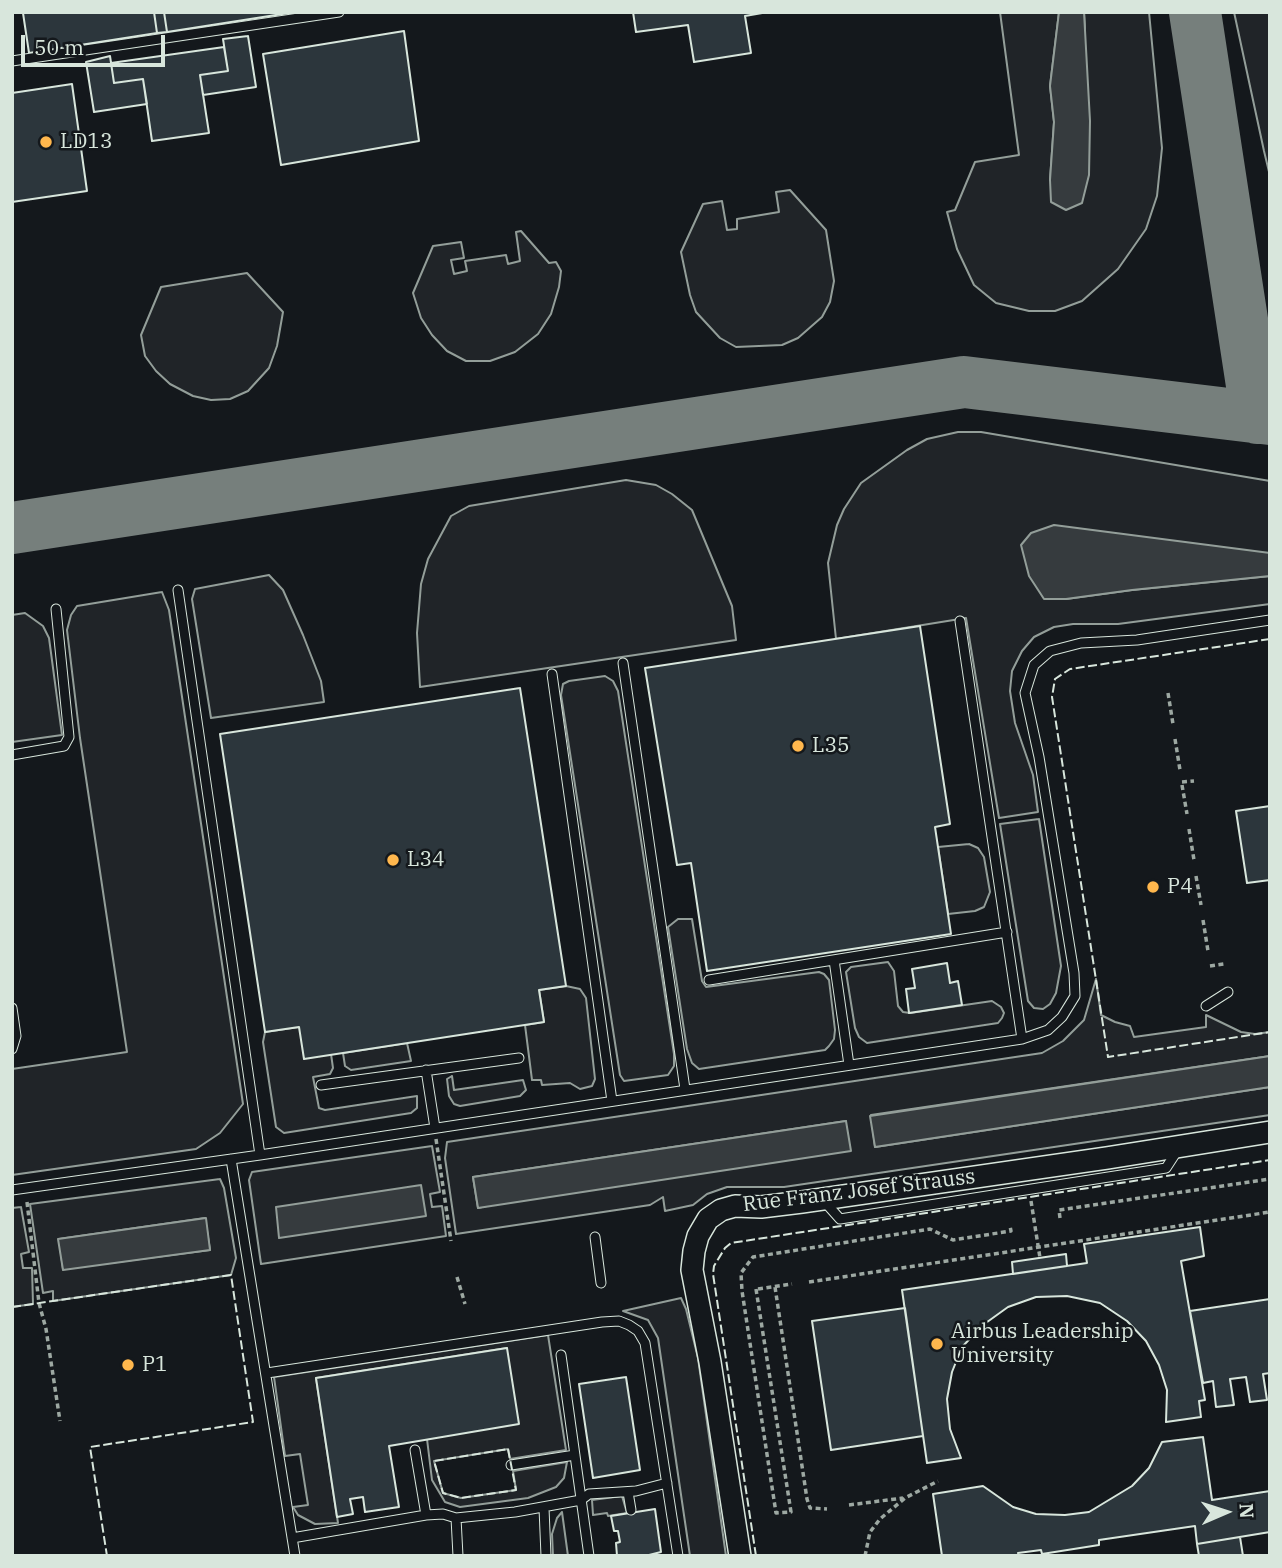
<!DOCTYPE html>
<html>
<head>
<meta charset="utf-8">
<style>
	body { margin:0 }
	#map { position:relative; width:1282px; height:1568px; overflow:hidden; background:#14181c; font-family:"IBM Plex Serif",serif }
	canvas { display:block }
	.frame { position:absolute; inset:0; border:14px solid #d8e6dc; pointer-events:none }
	.north { position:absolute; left:1191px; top:1477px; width:70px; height:70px; -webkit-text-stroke:5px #14181c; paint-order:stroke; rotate:87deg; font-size:19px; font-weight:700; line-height:28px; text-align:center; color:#d8e6dc }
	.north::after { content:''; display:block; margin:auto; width:24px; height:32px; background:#d8e6dc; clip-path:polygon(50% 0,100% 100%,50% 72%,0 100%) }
	.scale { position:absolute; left:21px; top:35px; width:144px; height:32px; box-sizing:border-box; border:4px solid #d8e6dc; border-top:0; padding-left:9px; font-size:21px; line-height:24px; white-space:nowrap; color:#d8e6dc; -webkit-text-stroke:5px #14181c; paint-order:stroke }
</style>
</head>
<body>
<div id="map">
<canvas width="1282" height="1568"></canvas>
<div class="frame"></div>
<div class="north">N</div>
<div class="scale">50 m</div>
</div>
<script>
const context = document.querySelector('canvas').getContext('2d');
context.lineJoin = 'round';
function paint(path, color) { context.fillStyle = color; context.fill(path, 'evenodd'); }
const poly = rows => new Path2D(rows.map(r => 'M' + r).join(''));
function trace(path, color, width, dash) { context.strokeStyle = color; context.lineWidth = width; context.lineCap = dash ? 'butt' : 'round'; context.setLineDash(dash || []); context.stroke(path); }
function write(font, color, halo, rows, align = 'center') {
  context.font = font + ' "IBM Plex Serif",serif'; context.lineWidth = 5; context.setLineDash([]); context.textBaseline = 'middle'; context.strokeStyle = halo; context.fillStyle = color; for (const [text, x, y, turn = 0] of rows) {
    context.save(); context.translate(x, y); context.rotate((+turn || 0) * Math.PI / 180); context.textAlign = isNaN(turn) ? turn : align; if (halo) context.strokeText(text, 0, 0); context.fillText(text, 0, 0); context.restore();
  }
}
const green = poly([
	[1000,12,1059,12,1050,86,1054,122,1050,180,1085,29,1084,12,1149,12,1162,148,1157,196,1146,229,1118,269,1082,301,1055,311,1029,311,996,303,974,285,957,249,947,212,955,210,975,162,1019,155,1000,12],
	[1234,12,1270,12,1270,176,1264,151,1234,12],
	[790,190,826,230,834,281,830,302,822,317,798,338,782,345,736,347,720,338,696,312,690,295,681,252,703,204,722,201,727,230,737,229,737,219,779,212,776,192,790,190],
	[521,231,549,263,556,262,561,271,559,287,551,314,538,334,515,352,490,361,466,361,447,351,432,335,421,318,413,293,433,246,461,242,464,258,451,260,454,274,467,271,465,261,506,255,508,264,520,261,516,232,521,231],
	[247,273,283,312,277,346,269,368,248,391,230,399,211,400,193,396,170,384,156,371,145,356,141,335,161,287,247,273],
	[958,432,981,432,1270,481,1270,553,1066,599,1132,590,1270,576,1270,604,1118,624,1073,624,1054,627,1034,637,1022,651,1012,671,1010,691,1015,723,1033,775,1038,812,999,818,966,618,836,639,828,563,837,525,844,509,861,483,907,450,927,439,958,432],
	[626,480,656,485,672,494,692,510,732,606,736,640,420,687,417,633,421,584,428,559,451,516,469,506,626,480],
	[269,575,283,590,303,635,321,681,324,702,211,718,192,599,195,589,269,575],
	[162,592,169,610,243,1104,220,1133,196,1149,12,1175,12,1069,127,1052,80,738,67,630,71,615,77,606,162,592],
	[25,613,43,626,49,638,62,735,12,742,12,615,25,613],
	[605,676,613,681,618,691,674,1054,674,1066,668,1075,624,1081,620,1075,561,695,563,684,569,681,605,676],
	[1039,819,1061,966,1056,993,1050,1004,1043,1009,1034,1008,1028,1001,1000,824,1039,819],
	[969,844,978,848,984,857,990,892,984,907,975,911,948,914,938,847,969,844],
	[678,919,692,919,702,981,706,987,819,972,824,974,829,980,835,1030,834,1039,829,1046,825,1050,699,1069,692,1063,687,1049,668,927,678,919],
	[888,962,894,971,898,1006,903,1012,910,1013,992,1001,1001,1007,1004,1013,1002,1018,998,1023,867,1043,859,1037,855,1028,846,972,851,967,888,962],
	[1096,979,1101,1015,1115,1022,1130,1026,1134,1037,1206,1027,1206,1015,1241,1032,1255,1034,1270,1032,1270,1056,871,1115,875,1147,1270,1087,1270,1115,784,1187,727,1187,707,1194,693,1205,665,1211,663,1197,650,1205,456,1234,445,1158,447,1142,1042,1053,1063,1041,1084,1020,1096,979],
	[846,1121,478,1208,473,1177,846,1121],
	[566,986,580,989,586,998,595,1079,592,1086,580,1089,570,1083,542,1085,541,1080,532,1080,525,1025,544,1022,539,990,566,986],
	[299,1027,331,1054,333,1068,330,1074,313,1077,319,1108,325,1110,417,1096,417,1108,411,1113,284,1133,276,1127,263,1042,265,1032,299,1027],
	[407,1043,411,1061,351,1070,345,1066,343,1053,407,1043],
	[452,1076,454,1090,523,1080,526,1090,520,1096,460,1106,454,1104,449,1096,447,1079,452,1076],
	[432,1146,440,1192,430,1194,432,1207,442,1206,446,1236,261,1264,249,1180,252,1172,432,1146],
	[220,1179,224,1188,236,1258,231,1275,53,1301,53,1291,43,1293,30,1204,220,1179],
	[205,1218,210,1250,63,1269,59,1239,205,1218],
	[21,1207,29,1252,21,1254,23,1268,32,1268,33,1304,12,1307,12,1208,21,1207],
	[681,1298,686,1309,698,1358,726,1556,690,1556,658,1338,648,1320,623,1311,681,1298],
	[548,1335,566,1450,510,1459,508,1449,434,1461,443,1493,461,1498,516,1490,513,1471,567,1462,564,1478,556,1487,528,1498,460,1507,445,1502,432,1480,427,1439,507,1348,316,1378,338,1523,315,1524,298,1515,293,1507,308,1505,300,1454,285,1456,274,1377,548,1335],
	[622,1496,627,1513,608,1516,607,1513,593,1515,592,1500,622,1496],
	[562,1512,568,1556,553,1556,552,1534,557,1518,562,1512]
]);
paint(green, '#202428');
trace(green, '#939e99', 2);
const water = poly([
	[1059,12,1084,12,1090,121,1089,175,1082,203,1066,210,1051,202,1050,180,1054,122,1050,86,1059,12],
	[1054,525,1270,553,1270,576,1132,590,1066,599,1044,599,1029,576,1021,545,1031,533,1054,525],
	[1270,1056,1270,1087,875,1147,870,1116,1270,1056],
	[846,1121,851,1151,478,1208,473,1177,846,1121],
	[421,1185,426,1216,279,1238,276,1207,421,1185],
	[206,1218,210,1250,63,1270,58,1239,206,1218]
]);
paint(water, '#363b3e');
trace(water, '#939e99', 2);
trace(poly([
	[1195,12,1257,418],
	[12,528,964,382,1270,419]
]), '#767f7c', 52);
const building = poly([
	[154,12,157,33,29,53,23,13,154,12],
	[154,12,164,12,167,32,157,33,154,12],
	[164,12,295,12,167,32,164,12],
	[633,12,768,12,745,16,751,53,694,62,688,25,636,32,633,12],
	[404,31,419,141,281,165,263,54,404,31],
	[248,36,256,87,203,95,200,75,228,71,223,39,248,36],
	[224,47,228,71,200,75,209,133,152,141,143,79,114,83,111,63,224,47],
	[110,56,114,83,143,79,147,104,94,112,86,62,110,56],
	[72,84,87,191,12,202,12,93,72,84],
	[920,626,950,824,935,827,951,934,707,971,691,863,677,865,645,668,920,626],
	[520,688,566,986,539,990,544,1022,304,1059,299,1027,265,1032,220,734,520,688],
	[1270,806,1270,880,1247,883,1236,811,1270,806],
	[947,963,950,983,958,981,962,1005,909,1013,906,989,915,988,912,969,947,963],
	[1200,1227,1204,1256,1181,1261,1205,1400,1199,1401,1201,1417,1166,1422,1167,1390,1159,1365,1146,1341,1127,1321,1100,1303,1067,1296,1036,1297,1008,1307,983,1325,962,1347,952,1372,947,1399,950,1429,961,1458,927,1463,902,1290,1087,1263,1084,1244,1200,1227],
	[1066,1254,1067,1266,1013,1274,1012,1262,1066,1254],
	[1270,1299,1270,1373,1263,1374,1267,1400,1250,1402,1246,1377,1230,1379,1234,1405,1216,1407,1213,1381,1203,1383,1190,1311,1270,1299],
	[905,1308,923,1436,831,1450,812,1321,905,1308],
	[507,1348,519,1424,389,1446,399,1507,365,1512,363,1497,350,1499,353,1514,337,1517,316,1378,507,1348],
	[626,1377,640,1470,593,1478,579,1384,626,1377],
	[1203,1437,1212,1500,1270,1491,1270,1532,1197,1544,1195,1526,1099,1540,1099,1545,1042,1554,1041,1550,1018,1553,1019,1556,942,1556,933,1494,983,1486,1013,1507,1036,1514,1065,1515,1089,1512,1132,1486,1149,1468,1162,1442,1203,1437],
	[655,1509,661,1552,645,1556,617,1556,616,1543,620,1542,618,1531,614,1531,611,1516,655,1509],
	[1240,1537,1243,1556,1199,1556,1197,1544,1240,1537]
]);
paint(building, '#2c363c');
trace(building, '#d8e6dc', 2);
const service = poly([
	[12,61,339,12],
	[178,590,260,1155],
	[960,621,1022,1039],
	[623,663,685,1089],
	[552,674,612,1101],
	[12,755,64,746,69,737,56,609],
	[834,960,849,1065],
	[709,980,1007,932],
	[1206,1006,1228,992],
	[12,1008,16,1036,12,1049],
	[426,1070,435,1128],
	[321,1085,519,1058],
	[231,1159,295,1556],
	[12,1190,260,1155,1022,1039,1048,1030,1062,1017,1075,996,1074,973,1039,757,1025,693,1034,665,1050,651,1081,643,1137,640,1270,620],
	[824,1201,840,1219,1166,1168,1179,1148],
	[595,1237,601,1283],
	[561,1355,589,1556],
	[267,1373,602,1322,619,1321,629,1325,638,1331,645,1343,678,1556],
	[415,1450,426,1515],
	[511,1465,575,1455],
	[628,1492,631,1510],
	[544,1508,546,1556],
	[456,1518,458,1556],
	[292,1538,426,1515,443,1514,456,1518,515,1512,581,1500,589,1494,636,1491,667,1483]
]);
const tertiary = poly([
	[740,1556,710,1362,692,1270,694,1251,698,1236,708,1219,721,1210,735,1206,761,1207,802,1202,1107,1158,1270,1132]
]);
trace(service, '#d8e6dc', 11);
trace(tertiary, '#d8e6dc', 24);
trace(poly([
	[1168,693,1173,724],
	[1175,739,1180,770],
	[1182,782,1194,781],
	[1182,785,1187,814],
	[1189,829,1194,860],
	[1196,876,1201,905],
	[1203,920,1208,951],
	[1210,966,1224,964],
	[436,1139,451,1241],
	[1031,1201,1040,1258],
	[27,1202,39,1303,46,1329,60,1421],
	[1060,1218,1059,1210,1270,1179],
	[457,1277,465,1304],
	[809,1282,1270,1212],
	[775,1287,807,1499,810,1508,827,1509],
	[756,1289,791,1512,776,1513,742,1291,741,1273,753,1257,930,1229,953,1240,1011,1231,1010,1226],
	[758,1289,792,1284],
	[849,1505,903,1498],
	[865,1556,870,1532,880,1519,905,1498,938,1481]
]), '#9da8a2', 3.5, [5, 3.5]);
trace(service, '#14181c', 9);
trace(tertiary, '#14181c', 21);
trace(poly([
	[1270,639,1070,669,1055,679,1052,697,1108,1057,1270,1032],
	[12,1307,231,1275,253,1422,90,1447,107,1556],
	[508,1449,516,1490,461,1498,443,1493,434,1461,508,1449],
	[756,1556,713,1274,714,1266,725,1248,731,1243,1270,1160]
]), '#d8e6dc', 2, [9, 3.5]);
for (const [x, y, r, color] of [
	[46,142,7,"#ffb74d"],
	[798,746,7,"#ffb74d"],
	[393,860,7,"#ffb74d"],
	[1153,887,7,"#ffb74d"],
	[937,1344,7,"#ffb74d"],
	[128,1365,7,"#ffb74d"]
]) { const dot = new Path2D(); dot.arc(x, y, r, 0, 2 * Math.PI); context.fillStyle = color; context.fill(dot); trace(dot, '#14181c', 2.5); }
write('21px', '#d8e6dc', '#14181c', [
	["LD13",60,142],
	["L35",812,746],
	["L34",407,860],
	["P4",1167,887],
	["Airbus Leadership",951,1332],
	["University",951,1356],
	["P1",142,1365]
], 'left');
write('21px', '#d8e6dc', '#14181c', [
	["Rue Franz Josef Strauss",859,1191,-7]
]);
</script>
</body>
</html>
